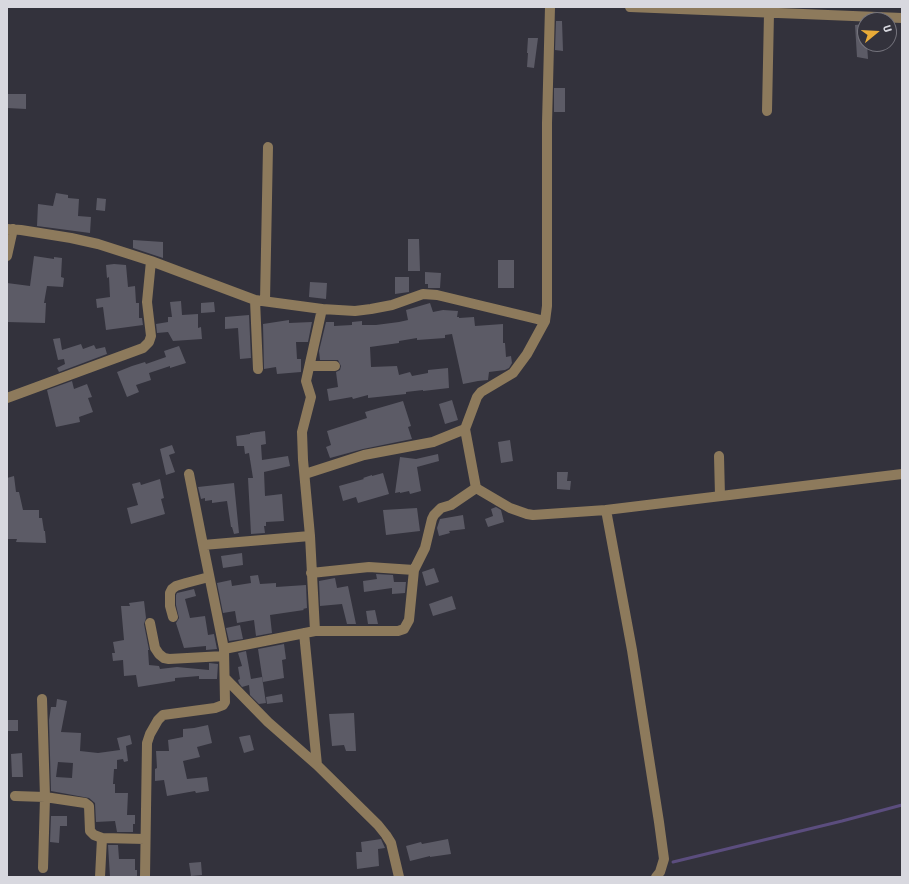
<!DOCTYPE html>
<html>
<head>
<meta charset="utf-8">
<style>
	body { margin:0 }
	#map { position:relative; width:909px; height:884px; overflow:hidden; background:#33323c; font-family:"Asap Condensed",sans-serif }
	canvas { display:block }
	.frame { position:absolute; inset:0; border:8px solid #d8d8df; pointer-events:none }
	.north { position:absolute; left:857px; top:12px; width:40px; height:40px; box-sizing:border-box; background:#33323c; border:1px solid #75747d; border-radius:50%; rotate:72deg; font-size:11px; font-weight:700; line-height:16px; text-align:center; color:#d8d8df }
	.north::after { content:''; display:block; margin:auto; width:14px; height:18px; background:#e9ab38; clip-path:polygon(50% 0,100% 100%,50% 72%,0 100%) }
</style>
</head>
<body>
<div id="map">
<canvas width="909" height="884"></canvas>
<div class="frame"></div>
<div class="north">U</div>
</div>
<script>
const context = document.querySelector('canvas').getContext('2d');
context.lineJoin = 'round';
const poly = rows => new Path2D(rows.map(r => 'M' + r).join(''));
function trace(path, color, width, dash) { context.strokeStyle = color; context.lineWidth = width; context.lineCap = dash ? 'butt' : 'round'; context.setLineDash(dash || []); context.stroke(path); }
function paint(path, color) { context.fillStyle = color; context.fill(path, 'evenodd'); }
trace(poly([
	[673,862,842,821,902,805]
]), '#5b4d7e', 3);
paint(poly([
	[556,21,562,21,563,51,555,50],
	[865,24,865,44,867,44,868,59,857,57,855,25],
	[528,38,538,38,534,68,527,67,528,53,527,53],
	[554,88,565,88,565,112,554,112],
	[7,94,26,94,26,109,7,108],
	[56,193,68,195,68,198,79,199,78,216,91,217,90,233,37,226,38,204,53,206],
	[97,198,106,199,105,211,96,210],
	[408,239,419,239,420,271,408,271],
	[133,240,163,242,163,258,133,248],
	[34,256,54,259,54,257,62,258,61,277,64,278,63,287,47,286,44,303,46,303,45,323,7,322,7,283,30,286],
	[498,260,514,260,514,288,498,288],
	[114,264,126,265,128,287,135,286,136,303,139,303,139,318,142,318,143,325,106,330,103,307,97,308,96,299,110,297,109,277,107,278,106,265],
	[425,272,441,273,440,288,428,288,428,284,425,284],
	[395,277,409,277,409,292,395,294],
	[310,282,327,283,326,299,309,297],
	[181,301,182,315,198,314,198,328,201,327,202,339,173,341,168,332,157,333,156,324,168,322,168,317,172,317,170,302],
	[214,302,215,312,201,313,201,303],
	[430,303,433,312,443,310,458,311,457,317,459,317,459,318,474,317,475,326,503,324,503,343,505,343,506,357,511,356,512,363,509,368,505,370,489,372,488,380,478,381,463,384,452,334,445,335,445,338,417,340,417,338,399,341,399,343,370,347,371,367,397,366,399,375,410,372,412,376,428,373,428,370,448,368,449,388,423,391,423,390,406,392,406,394,368,398,368,395,353,399,352,397,329,401,327,389,338,387,336,372,340,370,341,366,338,360,320,360,319,351,326,322,334,322,334,326,352,325,352,322,362,321,362,325,376,325,399,322,408,320,406,310],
	[249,315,251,358,240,359,238,328,225,329,225,317],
	[289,320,289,323,312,322,308,342,296,342,297,359,301,359,301,372,277,374,276,367,264,369,263,324],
	[60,338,62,350,81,344,83,349,94,345,96,349,105,347,107,354,59,372,57,368,65,364,64,359,58,360,53,339],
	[179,346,186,363,170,368,170,366,149,373,151,380,136,385,139,392,127,397,117,372,132,366,145,362,146,364,166,357,164,351],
	[72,381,74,389,87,384,92,397,88,398,93,412,79,417,80,422,56,427,47,390],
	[452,400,458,420,445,424,439,404],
	[403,401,411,426,408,427,412,439,363,449,330,458,326,447,331,445,327,431,367,418,365,412],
	[265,431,266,444,261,445,262,460,288,456,290,466,264,472,265,496,282,494,284,521,266,522,266,526,264,526,265,533,251,534,248,478,253,478,249,453,245,454,244,446,237,446,236,436,250,434,250,433],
	[510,440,513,461,501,463,498,442],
	[172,445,175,453,169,455,175,472,166,475,160,449],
	[438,454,439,461,417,467,421,491,410,494,409,491,400,493,400,492,395,493,400,457,416,459],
	[557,472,568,472,567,481,571,481,570,490,557,489],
	[383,473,389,494,358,503,356,497,343,501,339,486,364,479,363,478,372,475,372,476],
	[14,476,16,492,19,492,23,510,39,510,39,518,42,518,44,531,45,531,46,543,16,542,17,539,7,539,7,478],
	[160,479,164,498,161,499,165,514,131,524,127,508,138,505,132,484,140,482,141,485],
	[234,483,239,533,234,534,232,527,231,527,227,501,212,503,212,500,205,501,205,498,201,499,198,487],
	[496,507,501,510,504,522,488,527,485,519,493,516,491,509],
	[417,508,420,531,386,535,383,510],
	[463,515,465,529,449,531,450,533,439,536,437,528,440,519],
	[242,553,243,565,223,568,221,556],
	[434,568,439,582,426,586,422,572],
	[376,574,393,575,394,582,406,582,405,593,392,594,392,588,364,592,363,581,377,579],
	[258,575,260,584,276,583,276,587,306,585,307,608,303,609,304,610,270,615,272,633,256,636,254,620,237,623,235,611,223,613,217,583,231,580,232,586,251,583,250,576],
	[335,578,337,588,348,586,356,624,347,624,342,604,320,606,319,581],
	[194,589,196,596,185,599,190,618,205,616,208,635,214,634,217,649,206,650,206,646,184,648,176,623,179,618,176,605,176,595,177,593],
	[452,596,456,609,433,616,429,604],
	[144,601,146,618,144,624,149,650,148,650,149,665,159,666,160,669,177,667,209,670,209,663,218,664,217,679,199,679,199,676,175,678,175,681,138,687,136,675,124,676,123,660,113,661,112,653,115,653,113,642,124,640,121,606,130,606,129,603],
	[375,610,378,624,368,624,366,611],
	[240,625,243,639,229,641,226,628],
	[284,644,286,659,282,660,284,678,263,682,258,649],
	[246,651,251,679,262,677,266,703,259,704,250,695,249,685,242,687,239,683,238,680,240,679,238,667,242,666,238,653],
	[282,694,283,702,267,704,266,697],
	[57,699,67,701,61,732,81,733,80,751,98,753,120,750,117,738,130,735,132,744,126,746,128,761,124,762,123,759,117,760,117,769,114,769,113,784,115,784,115,793,128,793,127,815,135,815,135,824,133,824,133,832,117,832,115,821,96,822,95,803,89,798,51,791,49,720,51,707,56,707],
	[58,762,73,763,72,778,56,777],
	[354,713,356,751,346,751,344,745,332,746,329,714],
	[7,720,18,720,18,731,7,731],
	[208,725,212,743,197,747,200,757,183,761,187,779,207,777,209,791,196,793,195,791,167,796,164,780,155,781,155,769,157,768,156,751,169,751,168,740,183,737,183,729,194,728],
	[250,735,254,750,244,753,239,737],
	[22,753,23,777,12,777,11,754],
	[51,816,67,816,67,826,60,826,59,843,50,842],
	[381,839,385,848,378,849,379,866,357,869,356,852,362,852,361,842],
	[448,839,451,854,430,857,430,856,410,861,406,846,421,842,422,844],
	[108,845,118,845,119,859,135,859,135,870,137,870,137,877,110,877],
	[201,862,202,875,191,876,189,863]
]), '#5c5b66');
trace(poly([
	[550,7,547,123,547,306,545,321,527,354,513,373,481,392,477,397,465,429,476,488,510,508,527,514,533,515,606,510,632,650,659,822,664,859,660,872,656,877],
	[630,7,902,18],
	[767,111,769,13],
	[7,229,21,230,71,238,98,244,151,261,255,300,322,309,355,311,371,309,392,305,423,294,437,295,545,321],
	[7,256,13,229],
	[255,300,258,369],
	[265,301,268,147],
	[310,366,335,366],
	[7,398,143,348,149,342,151,336,147,302,151,261],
	[719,456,720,496],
	[189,474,203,545],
	[305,474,364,455,433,442,465,429],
	[606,510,902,474],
	[311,573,369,567,414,570],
	[173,617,170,606,170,593,172,589,176,586,186,583,209,577],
	[150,623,155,648,159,654,164,658,169,659,224,656],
	[315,631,310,536,303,460,302,432,311,397,306,381,322,309],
	[304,633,317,765,378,825,386,835,391,843,399,877],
	[224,649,315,631,398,631,404,629,409,620,414,570,425,548,432,519,434,515,441,508,451,505,476,488],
	[225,678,268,722,317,765],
	[42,699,45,797,43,868],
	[15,796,45,797,85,803,89,806,90,831,94,835,102,838,145,839],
	[100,877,102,838],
	[145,877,147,743,150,734,158,720,163,715,215,708,223,705,225,702,224,649,203,545,310,536]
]), '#8d7a5c', 10);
</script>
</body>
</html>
